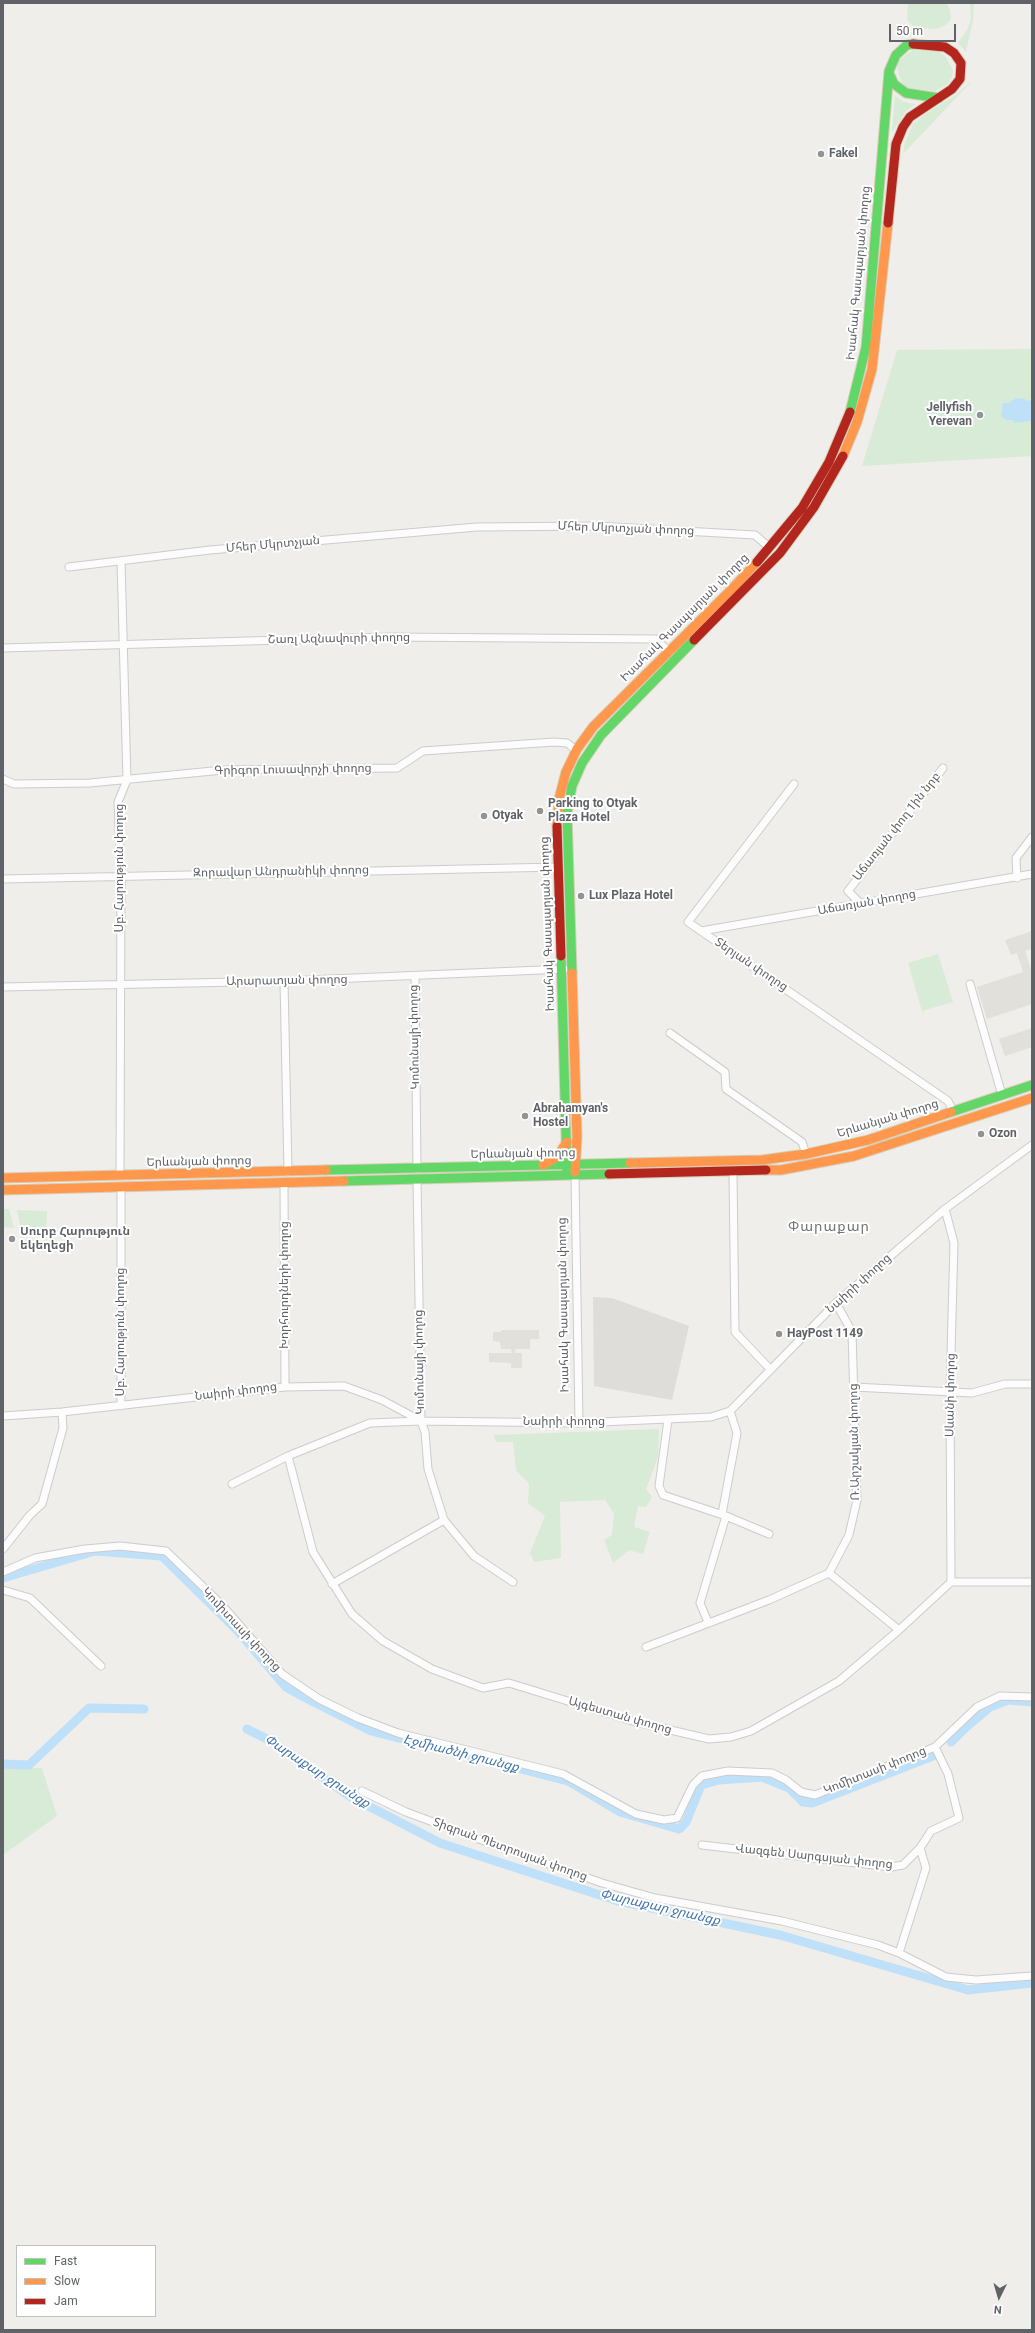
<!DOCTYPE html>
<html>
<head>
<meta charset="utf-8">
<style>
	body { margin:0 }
	#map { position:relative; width:1035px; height:2333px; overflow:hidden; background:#efeeea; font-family:Roboto,sans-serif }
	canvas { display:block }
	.frame { position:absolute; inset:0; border:4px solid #5f6368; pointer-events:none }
	.legend { position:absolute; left:16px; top:2245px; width:140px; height:72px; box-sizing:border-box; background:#fff; border:1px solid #bfc1c3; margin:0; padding:5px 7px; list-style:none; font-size:12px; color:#5f6368 }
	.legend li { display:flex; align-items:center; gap:8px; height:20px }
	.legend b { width:20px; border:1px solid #bfc1c3 }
	.north { position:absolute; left:979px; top:2277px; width:40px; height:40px; -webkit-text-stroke:3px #fff; paint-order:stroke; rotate:185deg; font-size:11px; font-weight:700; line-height:16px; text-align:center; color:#5f6368 }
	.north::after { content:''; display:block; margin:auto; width:14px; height:18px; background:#5f6368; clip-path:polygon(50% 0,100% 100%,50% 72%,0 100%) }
	.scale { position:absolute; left:889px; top:24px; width:67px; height:18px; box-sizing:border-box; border:2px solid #5f6368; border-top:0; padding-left:5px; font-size:12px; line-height:14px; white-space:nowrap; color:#5f6368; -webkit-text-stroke:3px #fff; paint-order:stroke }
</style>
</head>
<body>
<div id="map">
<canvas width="1035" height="2333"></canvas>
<div class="frame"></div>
<ul class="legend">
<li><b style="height:5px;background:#63d668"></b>Fast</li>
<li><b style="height:5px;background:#ff974d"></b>Slow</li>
<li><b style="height:5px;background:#b3261e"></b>Jam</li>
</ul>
<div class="north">N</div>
<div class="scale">50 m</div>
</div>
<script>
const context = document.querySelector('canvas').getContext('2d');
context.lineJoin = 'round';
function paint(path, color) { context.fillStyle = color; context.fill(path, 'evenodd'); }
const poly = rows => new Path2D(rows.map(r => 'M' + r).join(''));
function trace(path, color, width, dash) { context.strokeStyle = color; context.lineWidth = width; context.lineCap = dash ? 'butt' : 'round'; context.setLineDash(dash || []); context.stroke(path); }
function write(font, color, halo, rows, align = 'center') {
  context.font = font + ' Roboto,"Noto Sans Armenian",sans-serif'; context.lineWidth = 4; context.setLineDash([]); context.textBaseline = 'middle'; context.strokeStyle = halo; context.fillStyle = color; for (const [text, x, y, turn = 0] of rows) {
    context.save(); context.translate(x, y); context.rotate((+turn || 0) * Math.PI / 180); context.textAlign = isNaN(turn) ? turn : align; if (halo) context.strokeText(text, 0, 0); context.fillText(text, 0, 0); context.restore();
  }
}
paint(poly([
	[593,1297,612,1298,689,1326,672,1400,594,1386]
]), '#dfddda');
paint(poly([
	[1032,931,1032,949,1025,951,1032,972,1032,1004,987,1019,977,987,1023,972,1017,953,1011,955,1005,940],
	[1032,1028,1032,1047,1005,1056,999,1039],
	[501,1330,539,1330,539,1339,530,1339,530,1349,515,1349,515,1353,522,1353,522,1368,511,1368,511,1363,489,1362,489,1353,512,1353,511,1349,501,1349,500,1342,493,1341,493,1332,501,1332]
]), '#e2e0da');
paint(poly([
	[908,3,946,3,950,10,951,19,947,24,937,29,915,28,907,20],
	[970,3,974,3,973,20,966,52,958,43,967,30,971,19],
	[913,50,939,52,945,56,953,70,952,77,947,85,935,91,909,88,904,85,899,76,897,67,901,58],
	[969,83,970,83,903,154,905,142,913,124,928,112,956,95],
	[895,96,904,102,916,104,906,111,892,132],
	[1032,349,1032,456,862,466,897,350],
	[938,954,953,1002,922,1011,908,963],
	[3,1209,9,1209,14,1228,3,1227],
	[17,1210,47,1211,46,1229,32,1238,28,1233,21,1230],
	[659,1429,658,1457,646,1489,652,1497,646,1507,638,1506,634,1527,650,1532,643,1554,629,1550,613,1563,604,1540,612,1535,614,1514,605,1500,560,1502,561,1558,534,1562,530,1553,545,1516,528,1503,529,1484,516,1470,513,1442,496,1442,494,1435],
	[3,1768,42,1768,57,1816,3,1855]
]), '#d8ebd6');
paint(poly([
	[1016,398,1025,399,1026,401,1032,400,1032,421,1014,423,1013,420,1006,420,1001,416,1003,403,1009,403]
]), '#bfe0f9');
trace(poly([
	[3,1578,95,1551,162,1556,237,1630,286,1687,306,1698,371,1731,568,1781,620,1812,679,1829,686,1822,701,1785,719,1780,762,1777,789,1788,803,1802,812,1803,933,1756],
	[247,1729,271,1741,351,1797,440,1843,618,1901,780,1935,968,1990,1032,1983],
	[951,1742,965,1728,990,1707,1008,1700,1032,1702],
	[3,1764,29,1765,89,1708,144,1709]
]), '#bfe0f9', 9);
const street = poly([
	[69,567,210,550,477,527,596,526,755,535,770,548],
	[3,648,388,637,655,639,670,652],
	[3,779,14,784,90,783,223,770,397,768,423,751,554,742,567,743,576,750],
	[794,784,688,922,948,1101,953,1111],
	[1017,878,1016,858,1032,837],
	[3,879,558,867],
	[861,904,848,891,943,768],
	[701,931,1032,874],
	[415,977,417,1169],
	[284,981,288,1172],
	[970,984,1002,1095],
	[3,987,284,981,564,969],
	[670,1033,725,1072,726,1089,802,1142,806,1154],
	[733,1173,735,1332,770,1369],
	[120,1175,121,875,118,802,127,780,121,562],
	[575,1175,579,1423],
	[417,1179,421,1421,425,1432,428,1469,444,1520,474,1556,513,1582],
	[284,1183,285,1387],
	[121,1187,121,1406],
	[945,1209,954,1243,950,1391,951,1582],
	[854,1387,972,1393,1005,1384,1032,1384],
	[3,1416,62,1412,285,1387,344,1386,382,1400,421,1421,579,1423,711,1417,730,1411,734,1407,836,1303,945,1209,1032,1145],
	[668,1420,659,1486,663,1495,726,1516,700,1603,708,1622],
	[288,1456,313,1552,352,1614,383,1641,432,1669,483,1688,509,1683,636,1722,709,1739,731,1737,751,1731,839,1681,899,1630,951,1582,1032,1582],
	[232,1484,288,1456,370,1423,420,1421],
	[722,1514,737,1433,730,1411],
	[726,1516,769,1534],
	[3,1549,30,1515,42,1504,63,1428,62,1412],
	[3,1572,35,1558,85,1549,120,1546,166,1551,222,1605,282,1674,319,1699,358,1718,398,1733,563,1774,636,1814,664,1820,677,1818,693,1785,702,1776,728,1771,772,1773,786,1780,801,1792,815,1795,935,1747,977,1707,1000,1696,1032,1697],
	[829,1573,899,1630],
	[332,1584,444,1520],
	[3,1590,30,1598,101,1666],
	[646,1647,769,1600,829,1573,849,1535,857,1500,852,1332,836,1303],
	[362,1791,406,1812,503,1848,602,1883,655,1898,782,1921,878,1945,899,1953,946,1977,976,1980,1032,1976],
	[702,1845,891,1867,903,1865,920,1848],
	[899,1953,926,1868,920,1848,931,1831,959,1818,948,1774,935,1747]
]);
const fast = poly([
	[889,73,894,84,906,93,939,98],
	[850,412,866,347,889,71,896,55,907,45,913,44],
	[561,956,567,1172],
	[572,973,567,813,572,786,582,763,601,735,694,640],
	[951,1112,1032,1085],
	[326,1170,630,1163],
	[344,1181,609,1174]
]);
const slow = poly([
	[843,456,857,422,872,369,888,223],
	[557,826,559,799,566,772,577,749,593,727,731,590,757,562],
	[572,973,577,1137,575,1172],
	[630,1163,762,1160,806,1154,868,1140,951,1112],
	[543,1165,557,1157,567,1142],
	[766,1170,781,1170,854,1156,1032,1098],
	[3,1178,326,1170],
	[3,1190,344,1181]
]);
const jam = poly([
	[888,223,896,144,903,127,910,117,952,89,960,79,961,63,954,53,945,47,913,44],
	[757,562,802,508,829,462,850,412],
	[694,640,780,553,814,507,843,456],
	[557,826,561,956],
	[609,1174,766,1170]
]);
trace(street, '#cbcccc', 9);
trace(fast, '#d7ceb8', 11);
trace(slow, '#d7ceb8', 11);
trace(jam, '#d7ceb8', 11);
trace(street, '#fdfcfc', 7);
trace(fast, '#63d668', 9);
trace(slow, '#ff974d', 9);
trace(jam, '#b3261e', 9);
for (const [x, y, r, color] of [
	[821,154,4,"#919496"],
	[980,415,4,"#919496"],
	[540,811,4,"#919496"],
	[484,816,4,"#919496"],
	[581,896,4,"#919496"],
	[525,1116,4,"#919496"],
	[981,1134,4,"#919496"],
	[12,1239,4,"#919496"],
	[779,1334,4,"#919496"]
]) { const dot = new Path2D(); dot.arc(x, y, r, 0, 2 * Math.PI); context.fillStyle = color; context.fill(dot); trace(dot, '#fff', 1.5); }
write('bold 12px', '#5f6368', '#fff', [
	["Fakel",829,154],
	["Jellyfish",972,408,"right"],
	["Yerevan",972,422,"right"],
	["Parking to Otyak",548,804],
	["Plaza Hotel",548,818],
	["Otyak",492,816],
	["Lux Plaza Hotel",589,896],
	["Abrahamyan's",533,1109],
	["Hostel",533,1123],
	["Ozon",989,1134],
	["Սուրբ Հարություն",20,1232],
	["եկեղեցի",20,1246],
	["HayPost 1149",787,1334]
], 'left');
write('12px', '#5f6368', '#fff', [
	["Իսահակ Գասպարյան փողոց",859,273,-85],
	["Մհեր Մկրտչյան փողոց",626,529,2],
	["Մհեր Մկրտչյան",273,545,-5],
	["Իսահակ Գասպարյան փողոց",685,618,-45],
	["Շառլ Ազնավուրի փողոց",339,639,-1],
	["Գրիգոր Լուսավորչի փողոց",293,770,-1],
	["Աճառյան փող 1ին նրբ",897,827,-52],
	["Սբ. Հարություն փողոց",120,868,-90],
	["Զորավար Անդրանիկի փողոց",281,872,-1],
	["Աճառյան փողոց",867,903,-10],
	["Իսահակ Գասպարյան փողոց",548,924,-92],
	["Տերյան փողոց",751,965,34],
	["Արարատյան փողոց",287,981,-1],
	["Կոմունայի փողոց",415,1037,-91],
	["Երևանյան փողոց",888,1119,-17],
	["Երևանյան փողոց",523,1154,-1],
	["Երևանյան փողոց",199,1162,-1],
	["Նաիրի փողոց",859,1284,-42],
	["Խորհուրդների փողոց",285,1285,-90],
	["Իսահակ Գասպարյան փողոց",564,1305,-91],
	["Սբ. Հարություն փողոց",121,1332,-90],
	["Կոմունայի փողոց",420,1362,-91],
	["Նաիրի փողոց",236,1392,-7],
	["Սևանի փողոց",951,1395,-89],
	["Նաիրի փողոց",564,1422],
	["Ռ.Արշակյան փողոց",855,1442,-91],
	["Կոմիտասի փողոց",241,1630,47],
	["Այգեստան փողոց",620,1716,16],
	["Կոմիտասի փողոց",875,1771,-22],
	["Տիգրան Պետրոսյան փողոց",510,1850,20],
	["Վազգեն Սարգսյան փողոց",814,1857,6]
]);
write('italic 13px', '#4174aa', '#fff', [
	["Էջմիածնի ջրանցք",461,1754,14],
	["Փարաքար ջրանցք",317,1772,33],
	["Փարաքար ջրանցք",660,1908,13]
]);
context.letterSpacing = '1px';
write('14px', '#70757a', '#fff', [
	["Փարաքար",829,1227]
]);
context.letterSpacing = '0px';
</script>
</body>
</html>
